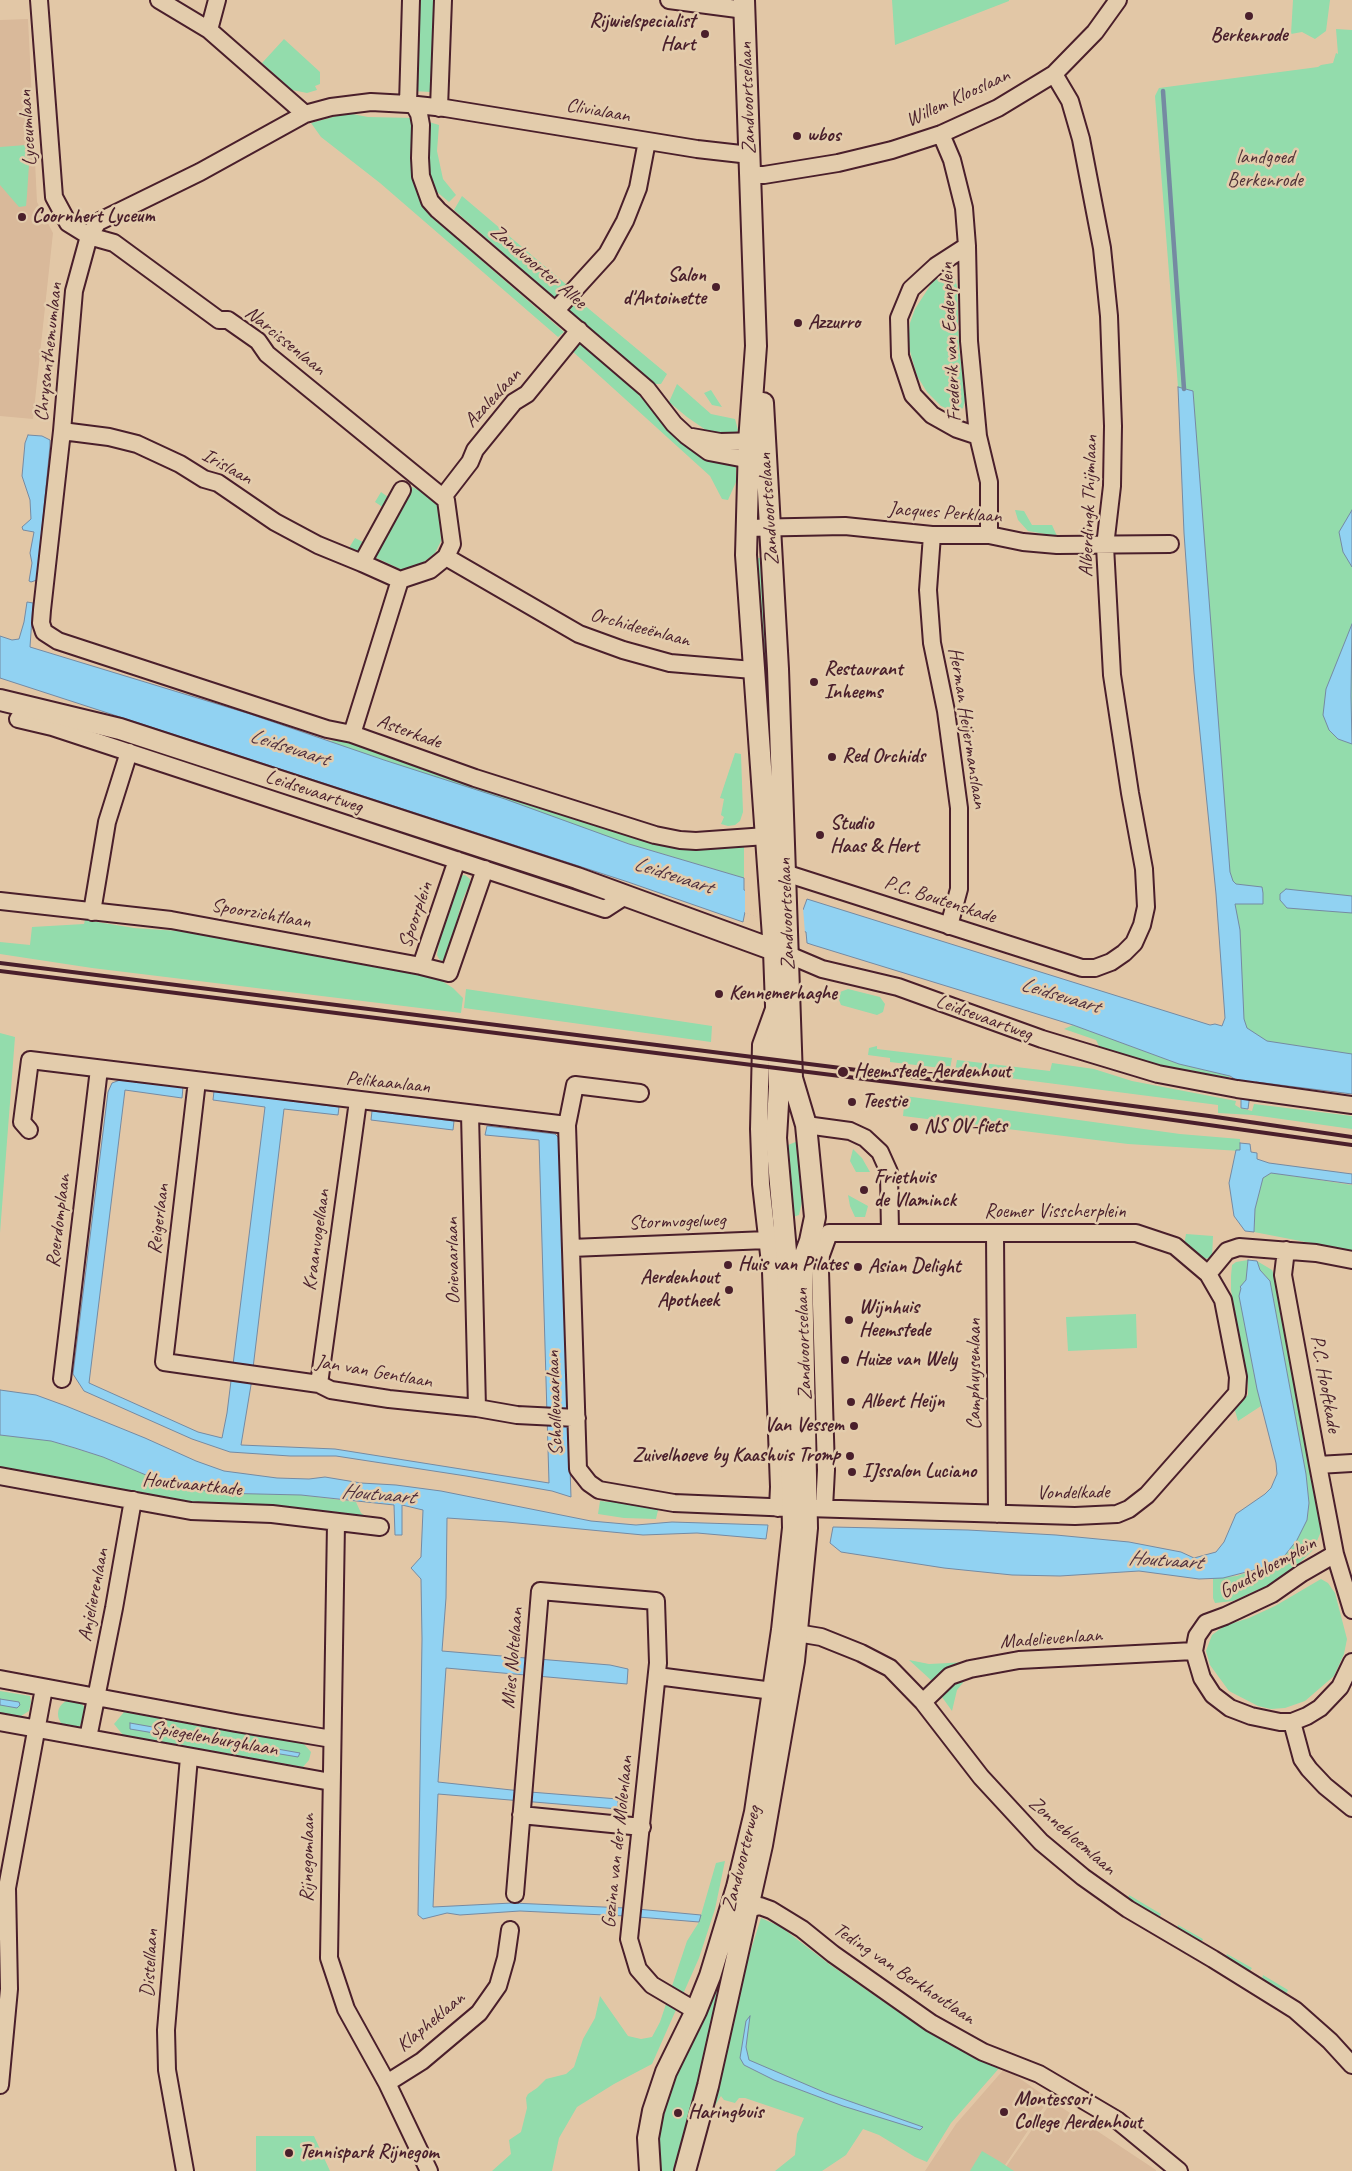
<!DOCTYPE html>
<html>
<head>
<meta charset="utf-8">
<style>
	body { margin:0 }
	canvas { display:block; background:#e2c7a6 }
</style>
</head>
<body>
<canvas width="1352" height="2171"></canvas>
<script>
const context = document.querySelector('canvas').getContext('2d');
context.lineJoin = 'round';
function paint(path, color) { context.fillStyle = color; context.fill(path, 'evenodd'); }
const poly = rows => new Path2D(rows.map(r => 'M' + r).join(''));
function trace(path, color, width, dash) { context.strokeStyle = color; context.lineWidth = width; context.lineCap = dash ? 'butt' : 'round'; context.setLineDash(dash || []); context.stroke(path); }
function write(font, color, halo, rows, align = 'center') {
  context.font = font + ' Caveat,sans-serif'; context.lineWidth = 5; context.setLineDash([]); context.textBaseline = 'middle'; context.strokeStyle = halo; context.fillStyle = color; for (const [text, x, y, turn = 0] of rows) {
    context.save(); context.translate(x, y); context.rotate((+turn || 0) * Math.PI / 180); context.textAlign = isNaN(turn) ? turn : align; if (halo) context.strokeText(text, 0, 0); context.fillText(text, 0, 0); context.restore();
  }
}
paint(poly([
	[28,19,37,202,53,233,33,419,0,416,0,20],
	[1005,2068,1049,2099,1001,2171,925,2171,956,2124],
	[1052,2101,1156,2170,1156,2171,1003,2171]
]), '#d9b99a');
paint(poly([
	[411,0,435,0,432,73,436,78,431,92,412,91],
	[892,0,1009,0,1009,1,895,45],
	[1293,0,1330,0,1326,31,1315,39,1302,32,1291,34],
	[1336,29,1352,30,1352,1064,1236,1048,1211,644,1193,391,1178,387,1155,96,1159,88,1318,67,1321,65,1333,63,1336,53,1338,54],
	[284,39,320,72,320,84,315,86,317,90,307,93,292,90,262,63],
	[347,113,368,117,415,118,411,164,413,181,429,215,564,332,558,337,380,183,321,137,311,123],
	[429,122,439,125,437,151,443,179,456,195,449,202,437,192,428,169],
	[26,145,29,164,27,195,26,206,19,207,0,185,0,147],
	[462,196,568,286,556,299,454,210],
	[947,274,955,279,957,286,959,349,966,397,963,408,957,413,941,406,927,392,917,376,908,344,910,323,915,309,933,281],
	[577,299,667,374,661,384,654,384,568,310],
	[579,342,637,393,676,435,736,463,736,482,728,500,722,499,710,476,571,350],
	[677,384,711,414,735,419,738,430,732,439,716,437,687,417,669,402],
	[711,390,718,401,722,407,712,405,704,393],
	[410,486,433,496,439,509,441,541,435,553,419,566,402,570,370,555],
	[381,492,388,497,384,508,375,502],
	[1015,510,1024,511,1032,525,1052,525,1057,536,1028,531,1018,520],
	[355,538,365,543,361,553,349,548],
	[751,558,768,558,774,807],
	[349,739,358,741,358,745,664,845,683,848,744,845,744,878,629,844,328,741],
	[735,753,741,754,743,812,740,821,735,825,728,826,721,824,724,817,721,815,724,799,720,798],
	[465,875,470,879,470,883,462,901,448,955,442,961,439,959,437,955,441,933,460,876],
	[85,920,134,928,208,933,437,978,453,988,463,998,461,1013,92,968,0,954,0,942,30,945,32,927,84,924],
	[466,989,712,1026,711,1042,464,1008],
	[848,989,880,997,885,1004,883,1012,877,1015,841,1005,839,1000,840,992],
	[1073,1025,1179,1064,1230,1076,1228,1079,1207,1079,1102,1052,1096,1040,1064,1029],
	[0,1033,15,1037,0,1233],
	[877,1046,877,1049,952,1058,950,1069,890,1062,890,1058,868,1055,869,1048],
	[957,1060,1050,1071,1052,1063,1094,1069,1132,1081,1236,1101,1235,1105,1240,1108,1252,1111,1254,1104,1352,1116,1352,1129,1253,1115,1218,1113,1218,1105,955,1071],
	[905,1096,1180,1134,1240,1139,1240,1151,1128,1144,903,1116],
	[798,1141,802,1146,803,1197,799,1215,793,1217,787,1190,788,1145],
	[853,1149,862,1158,870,1172,856,1172,850,1161],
	[1272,1173,1352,1185,1352,1251,1254,1232,1255,1209,1263,1177],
	[848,1195,868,1206,865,1217,855,1217,850,1206],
	[1186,1234,1213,1236,1212,1258,1200,1259,1184,1245],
	[1248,1260,1246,1281,1241,1288,1252,1363,1261,1406,1238,1421,1234,1407,1248,1395,1248,1385,1231,1290,1231,1276,1232,1265,1236,1262],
	[1257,1261,1272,1270,1277,1282,1323,1527,1313,1550,1290,1572,1269,1585,1233,1601,1215,1603,1213,1598,1213,1578,1237,1576,1282,1559,1307,1520,1308,1514,1309,1503,1306,1474,1270,1281,1260,1270],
	[1136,1314,1137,1348,1068,1351,1066,1317],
	[0,1435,51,1441,103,1457,165,1483,198,1490,216,1493,301,1495,356,1502,361,1513,369,1519,182,1504,0,1471],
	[612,1496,659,1506,656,1519,624,1518,598,1514,600,1501,610,1502],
	[1321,1579,1328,1583,1335,1593,1347,1639,1344,1654,1334,1676,1305,1701,1285,1708,1271,1709,1258,1706,1229,1691,1210,1665,1206,1651,1212,1635,1224,1626,1249,1618,1275,1606],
	[909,1660,929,1664,969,1662,949,1667,932,1681],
	[966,1679,957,1690,952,1711,942,1697,956,1683],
	[0,1691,30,1696,31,1702,29,1711,21,1716,0,1713],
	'58 1714a14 14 0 1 1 28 0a14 14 0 1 1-28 0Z',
	[124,1712,303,1743,311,1752,309,1760,303,1767,123,1735,114,1724],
	[725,1861,715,1909,699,1958,652,2064,614,2084,577,2107,559,2138,552,2171,492,2171,511,2154,509,2140,521,2132,527,2108,526,2098,528,2094,537,2088,546,2079,566,2074,574,2067,583,2039,595,2018,600,1996,628,2036,641,2039,652,2037,660,2022,687,1941,699,1922,716,1863],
	[1129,1895,1161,1914,1159,1918,1128,1899],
	[761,1918,781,1927,829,1964,910,2020,939,2037,1001,2066,951,2123,927,2162,915,2157,879,2135,863,2129,846,2155,822,2171,775,2171,795,2155,797,2134,804,2118,745,2098,739,2098,735,2103,724,2100,721,2096,708,2117,729,2044,747,1962],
	[750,2017,746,2048,748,2060,826,2093,923,2128,920,2129,843,2106,774,2080,744,2065,740,2057],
	[1178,1925,1203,1939,1201,1943,1177,1929],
	[724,1951,732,1955,690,2126,684,2132,674,2171,657,2171,654,2127],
	[1227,1954,1252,1968,1249,1972,1226,1957],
	[1263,1975,1288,1990,1286,1994,1262,1979],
	[256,2136,314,2136,330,2171,256,2171],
	[982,2151,999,2161,1014,2171,970,2171]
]), '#93dcac');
const water = poly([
	[1178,387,1193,391,1230,872,1233,881,1236,884,1262,887,1263,893,1263,904,1235,904,1240,930,1244,1019,1247,1028,1267,1041,1352,1054,1352,1094,1256,1082,1251,1086,1248,1109,1241,1108,1241,1083,1230,1076,1179,1064,1073,1025,813,945,807,943,806,932,745,912,743,922,628,882,0,678,0,636,12,640,19,639,24,622,27,602,33,603,30,647,250,714,384,760,505,799,629,844,744,878,744,890,803,910,807,899,1210,1025,1215,1024,1222,1026,1225,1018,1216,894,1194,673,1184,533,1178,387],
	[28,435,42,436,50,440,50,446,37,580,31,582,29,581,32,563,30,553,34,532,23,530,22,527,31,519,30,500,22,476,25,443,28,435],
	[1352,510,1352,567,1343,552,1339,532,1352,510],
	[1352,624,1351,696,1352,744,1338,739,1329,730,1323,715,1326,689,1352,624],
	[1286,889,1352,896,1352,913,1287,908,1280,900,1280,894,1286,889],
	[120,1080,183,1087,182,1098,125,1090,89,1383,198,1432,222,1438,227,1413,265,1107,213,1100,214,1091,339,1107,338,1115,284,1109,251,1385,241,1445,335,1449,549,1483,539,1140,485,1135,487,1126,555,1134,559,1138,571,1497,552,1491,466,1476,336,1456,290,1456,230,1452,192,1439,84,1391,73,1374,108,1092,112,1083,120,1080],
	[372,1111,454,1121,453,1130,371,1120,372,1111],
	[1240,1143,1250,1144,1251,1152,1257,1153,1257,1159,1269,1163,1352,1174,1352,1184,1271,1173,1263,1178,1255,1209,1254,1232,1245,1231,1234,1216,1229,1183,1236,1150,1240,1150,1240,1143],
	[1248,1260,1257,1261,1260,1270,1270,1281,1306,1474,1309,1503,1307,1520,1297,1540,1282,1559,1262,1568,1223,1578,1199,1579,1139,1571,1060,1576,1012,1575,944,1568,841,1552,830,1543,833,1527,968,1530,1056,1535,1129,1542,1181,1552,1194,1558,1216,1552,1224,1542,1236,1514,1265,1494,1271,1488,1277,1474,1276,1463,1257,1389,1239,1296,1241,1288,1240,1287,1246,1280,1248,1260],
	[0,1390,36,1395,66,1406,145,1438,196,1461,224,1471,277,1478,309,1479,325,1477,361,1483,396,1485,441,1491,591,1521,636,1525,672,1522,768,1525,766,1539,697,1533,643,1535,507,1522,447,1518,446,1598,442,1651,610,1665,628,1669,627,1684,446,1668,438,1782,530,1792,618,1799,618,1809,438,1794,433,1907,512,1903,626,1908,701,1915,699,1922,626,1916,520,1911,460,1915,447,1913,423,1919,418,1915,422,1639,421,1579,411,1568,421,1557,423,1510,402,1505,402,1535,395,1535,394,1505,301,1495,216,1493,165,1483,103,1457,75,1448,51,1441,0,1435,0,1390],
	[0,1699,19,1702,20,1705,17,1708,0,1705,0,1699],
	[130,1723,300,1753,298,1757,130,1729,130,1723],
	[750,2016,746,2047,749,2060,826,2093,923,2127,920,2130,843,2106,774,2080,744,2065,740,2058,746,2021,750,2016]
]);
paint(water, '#91d2f2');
trace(water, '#758aa2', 1);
paint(poly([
	[745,888,803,908,805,933,745,913]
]), '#e2c7a6');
trace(poly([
	[1163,91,1184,389]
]), '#758aa2', 4.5);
const minor = poly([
	[39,0,54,197,68,223,89,236,114,243,219,320,228,320,258,341,267,354,446,500,452,544,446,557,430,570,400,580,362,563,402,490],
	[159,0,209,30,305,114,331,107,371,102,408,104,445,108,697,149,750,155],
	[669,0,745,10],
	[209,30,217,0],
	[408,104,411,0],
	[414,105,419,114,421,125,420,158,421,176,430,201,438,210,647,389,674,424,687,436,709,452,761,462],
	[439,108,443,0],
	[305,114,200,172,98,222,89,236,74,291,62,431,42,610,41,623,44,632,58,641,327,729,352,734,475,778,655,835,680,840,696,841,766,836],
	[941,134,952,160,964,208,967,246,969,341,978,436,989,482,989,535],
	[750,175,764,175,838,163,892,150,941,134,998,108,1054,74,1095,32,1118,0],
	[967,246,936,266,911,289,899,318,900,356,913,395,932,415,957,429,978,436],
	[556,310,607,254,625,221,638,188,647,141],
	[62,431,109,437,137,444,180,464,204,479,218,483,275,522,318,545,362,563],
	[692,437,720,442,759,441],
	[443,497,470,462,475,450,514,402,527,394,579,330],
	[745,528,845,526,932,535,989,535,1023,542,1057,545,1170,544],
	[932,535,928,590,932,643,946,711,959,808,959,889,949,926],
	[446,557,579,634,623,650,670,663,753,670],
	[18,719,52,727,605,909,625,896],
	[352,734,400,580],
	[457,860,421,966,449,973,485,869],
	[785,873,1082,968,1095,968,1111,962,1124,953,1134,943,1142,925,1146,907,1144,869,1130,793,1112,675,1105,546,1112,486,1113,426,1109,316,1102,248,1081,139,1070,101,1054,74],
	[0,901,171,920,421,966],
	[92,912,107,822,129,752],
	[789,955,822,969,898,987,1042,1039,1158,1074,1237,1089,1352,1105],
	[774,1009,761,1045,759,1129,761,1184,771,1272,779,1487,778,1508],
	[197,1081,164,1362,319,1384,331,1390,389,1399,477,1408,517,1415,577,1418],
	[640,1093,575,1085,567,1125,578,1469,589,1483,599,1490,674,1503,793,1508],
	[470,1114,477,1408],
	[806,1125,850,1131,865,1138,880,1152,889,1172,890,1233],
	[29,1130,22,1122,30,1060,567,1125],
	[995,1234,997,1514],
	[571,1248,767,1240,778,1237],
	[1286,1250,1283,1275,1318,1465,1335,1554,1352,1610],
	[1208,1274,1227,1251,1239,1247,1316,1253,1352,1260],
	[62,1379,99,1069],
	[319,1384,358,1101],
	[1318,1465,1352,1463],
	[0,1476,191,1511,272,1514,380,1527],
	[807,1508,1075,1516,1117,1514,1129,1509,1147,1495,1237,1393,1238,1377,1223,1300,1208,1274,1175,1246,1136,1233,829,1233,821,1255,820,1271,826,1470,824,1508],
	[336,1523,329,1958,346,2009,387,2083,429,2171],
	[1335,1554,1302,1573,1272,1594,1225,1616,1206,1623,1197,1636,1194,1651,1202,1678,1213,1695,1230,1708,1251,1716,1280,1722,1292,1722,1307,1716,1320,1708,1340,1687,1352,1662],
	[785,1631,821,1637,861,1653,890,1668,923,1702,981,1777,1041,1842,1083,1877,1128,1909,1213,1959,1295,2010,1330,2041,1352,2065],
	[657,1676,773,1691],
	[0,1679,236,1723,332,1739],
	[923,1702,950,1676,970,1669,1019,1660,1194,1651],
	[0,1722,331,1782],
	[1292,1722,1302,1759,1309,1769,1325,1786,1352,1808],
	[88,1738,114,1608,133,1500],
	[521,1815,642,1827],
	[515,1894,540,1591,656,1601,658,1663,629,1939,638,1969,652,1985,696,2011],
	[738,1911,760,1906,771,1910,802,1929,833,1954,931,2023,983,2052,1039,2074,1117,2120,1179,2171],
	[387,2083,422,2061,479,2013,498,1986,506,1958,510,1930],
	[0,2085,9,1989,7,1888,44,1688],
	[185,2171,167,2070,166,2030,189,1757]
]);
const major = poly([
	[0,700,120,729,212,759,577,878,785,954],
	[650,2171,648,2138,653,2111,666,2072,696,2011,710,1976,737,1887,755,1812,782,1630,793,1528,787,1263,776,1138,779,1087,774,951,746,555,749,442,756,346,744,0],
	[685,2171,708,2086,762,1845,794,1661,807,1528,802,1271,802,1263,810,1241,815,1217,806,1125,792,1078,778,669,763,403]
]);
trace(minor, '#4a1f2b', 20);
trace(major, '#4a1f2b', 24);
trace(minor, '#e3ccac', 16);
trace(major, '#e3ccac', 20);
trace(poly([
	[0,963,889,1074,1209,1116,1352,1137],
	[0,971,1016,1098,1352,1145]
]), '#4a1f2b', 4);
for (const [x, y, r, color] of [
	[1249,16,5,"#4a1f2b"],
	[705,34,5,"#4a1f2b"],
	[797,136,5,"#4a1f2b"],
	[22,217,5,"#4a1f2b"],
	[716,287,5,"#4a1f2b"],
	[798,323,5,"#4a1f2b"],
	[814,682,5,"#4a1f2b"],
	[832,757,5,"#4a1f2b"],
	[820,835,5,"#4a1f2b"],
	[719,994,5,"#4a1f2b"],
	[843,1072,6,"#4a1f2b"],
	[852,1102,5,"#4a1f2b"],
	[914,1127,5,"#4a1f2b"],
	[864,1190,5,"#4a1f2b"],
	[728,1265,5,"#4a1f2b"],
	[858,1267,5,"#4a1f2b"],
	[729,1290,5,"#4a1f2b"],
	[849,1320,5,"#4a1f2b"],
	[845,1360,5,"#4a1f2b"],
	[851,1402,5,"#4a1f2b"],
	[854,1426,5,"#4a1f2b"],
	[850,1456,5,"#4a1f2b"],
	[852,1472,5,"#4a1f2b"],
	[1004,2112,5,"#4a1f2b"],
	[678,2113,5,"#4a1f2b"],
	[289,2153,5,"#4a1f2b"]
]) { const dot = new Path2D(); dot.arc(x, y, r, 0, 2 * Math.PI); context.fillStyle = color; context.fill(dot); trace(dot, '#e3ccac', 2); }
write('bold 20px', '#4a1f2b', '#e3ccac', [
	["Rijwielspecialist",695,22,"right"],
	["Hart",695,45,"right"],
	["Berkenrode",1249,36,"center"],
	["wbos",807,136],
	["Coornhert Lyceum",32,217],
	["Salon",706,276,"right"],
	["d'Antoinette",706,299,"right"],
	["Azzurro",808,323],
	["Restaurant",824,670],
	["Inheems",824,693],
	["Red Orchids",842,757],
	["Studio",830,824],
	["Haas & Hert",830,847],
	["Kennemerhaghe",729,994],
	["Heemstede-Aerdenhout",854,1072],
	["Teestie",862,1102],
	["NS OV-fiets",924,1127],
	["Friethuis",874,1178],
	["de Vlaminck",874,1201],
	["Huis van Pilates",738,1265],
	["Asian Delight",868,1267],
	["Aerdenhout",719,1278,"right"],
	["Apotheek",719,1301,"right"],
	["Wijnhuis",859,1308],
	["Heemstede",859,1331],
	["Huize van Wely",855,1360],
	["Albert Heijn",861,1402],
	["Van Vessem",844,1426,"right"],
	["Zuivelhoeve by Kaashuis Tromp",840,1456,"right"],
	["IJssalon Luciano",862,1472],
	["Montessori",1014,2100],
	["College Aerdenhout",1014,2123],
	["Haringbuis",688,2113],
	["Tennispark Rijnegom",299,2153]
], 'left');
write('20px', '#4a1f2b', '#e3ccac', [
	["Zandvoortselaan",748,98,-92],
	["Willem Klooslaan",958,98,-25],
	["Clivialaan",598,111,10],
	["Lyceumlaan",28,128,-94],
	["Zandvoorter Allee",538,267,40],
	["Narcissenlaan",285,341,39],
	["Frederik van Eedenplein",951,342,-93],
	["Chrysanthemumlaan",49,352,-84],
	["Azalealaan",493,398,-47],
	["Irislaan",227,467,29],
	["Alberdingk Thijmlaan",1089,506,-88],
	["Zandvoortselaan",769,509,-94],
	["Jacques Perklaan",945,513,4],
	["Orchideeënlaan",640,628,15],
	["Herman Heijermanslaan",967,728,81],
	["Asterkade",409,732,20],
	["Leidsevaartweg",314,792,18],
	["P.C. Boutenskade",940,900,18],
	["Spoorzichtlaan",261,914,10],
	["Zandvoortselaan",787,914,-92],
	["Spoorplein",416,915,-71],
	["Leidsevaartweg",984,1018,20],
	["Pelikaanlaan",388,1083,6],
	["Roemer Visscherplein",1055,1212],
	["Reigerlaan",159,1219,-83],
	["Roerdomplaan",59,1221,-83],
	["Stormvogelweg",677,1222,-2],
	["Kraanvogellaan",317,1240,-82],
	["Ooievaarlaan",453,1261,-91],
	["Zandvoortselaan",804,1344,-92],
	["Jan van Gentlaan",374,1372,10],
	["Camphuysenlaan",975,1374,-90],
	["P.C. Hooftkade",1325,1384,80],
	["Schollevaarlaan",555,1403,-92],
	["Houtvaartkade",192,1485,6],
	["Vondelkade",1073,1493,-1],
	["Goudsbloemplein",1268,1568,-29],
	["Anjelierenlaan",94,1595,-79],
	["Madelievenlaan",1051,1639,-4],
	["Mies Noltelaan",513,1658,-85],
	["Spiegelenburghlaan",214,1739,10],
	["Zonnebloemlaan",1072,1836,41],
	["Gezina van der Molenlaan",618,1842,-84],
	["Rijnegomlaan",308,1858,-89],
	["Zandvoorterweg",742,1859,-76],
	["Distellaan",150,1963,-86],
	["Teding van Berkhoutlaan",904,1974,34],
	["Klapheklaan",431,2022,-40]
]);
write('20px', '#513238', '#e3ccac', [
	["landgoed",1265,158],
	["Berkenrode",1265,181]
]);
write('italic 21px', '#51313f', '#e3ccac', [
	["Leidsevaart",289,748,18],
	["Leidsevaart",673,876,18],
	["Leidsevaart",1060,996,17],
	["Houtvaart",378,1495,5],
	["Houtvaart",1165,1561,4]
]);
</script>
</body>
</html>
